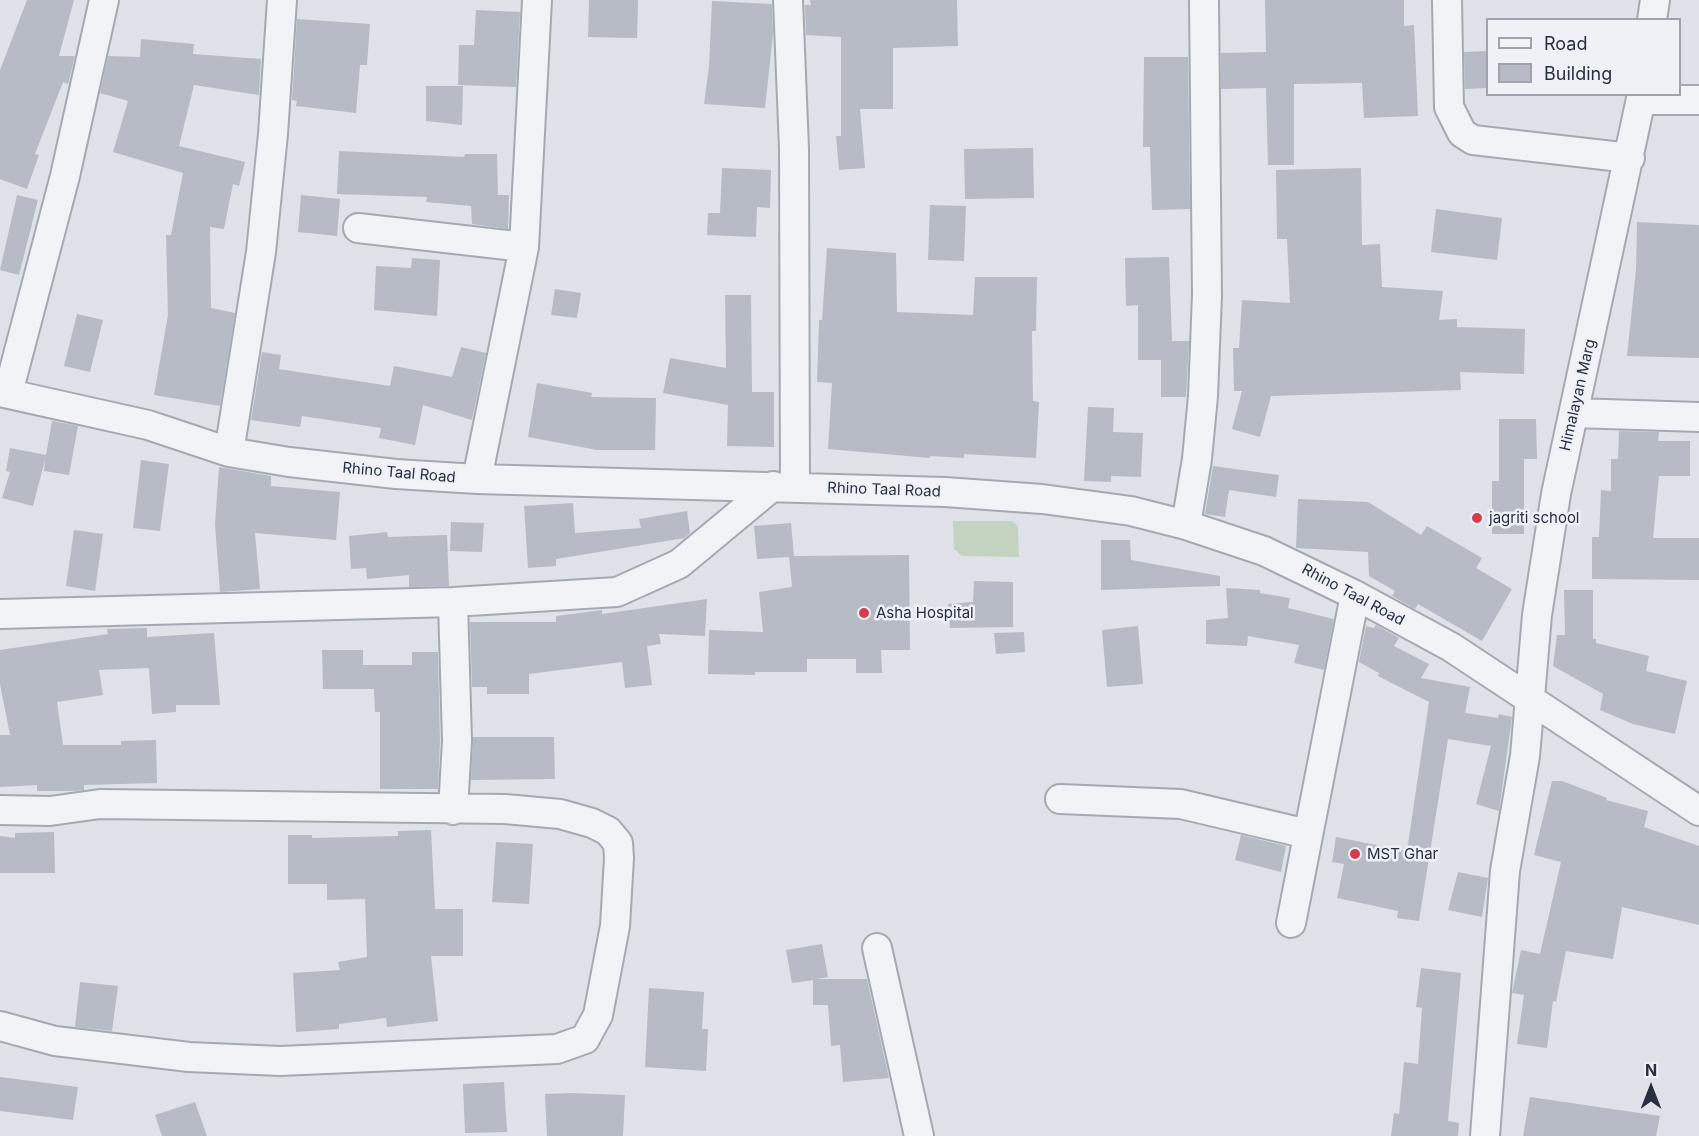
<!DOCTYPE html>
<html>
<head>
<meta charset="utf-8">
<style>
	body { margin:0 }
	#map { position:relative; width:1699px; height:1136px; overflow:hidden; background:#dfe2e9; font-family:Inter,sans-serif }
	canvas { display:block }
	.legend { position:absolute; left:1486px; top:18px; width:195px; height:78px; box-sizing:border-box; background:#eef1f6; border:2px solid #9ea3ae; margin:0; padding:8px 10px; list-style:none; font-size:18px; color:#272f41 }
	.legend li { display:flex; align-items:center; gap:12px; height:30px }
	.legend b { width:30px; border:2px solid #9ea3ae }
	.north { position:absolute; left:1621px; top:1058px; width:60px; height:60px; -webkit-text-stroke:4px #eef1f6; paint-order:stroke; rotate:0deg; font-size:16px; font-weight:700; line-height:24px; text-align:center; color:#272f41 }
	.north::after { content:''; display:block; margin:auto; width:21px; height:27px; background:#272f41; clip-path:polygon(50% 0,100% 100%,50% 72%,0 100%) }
</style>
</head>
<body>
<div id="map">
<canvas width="1699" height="1136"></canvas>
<ul class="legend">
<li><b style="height:8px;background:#f2f3f7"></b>Road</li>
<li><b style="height:16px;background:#b6bbc6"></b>Building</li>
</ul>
<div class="north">N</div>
</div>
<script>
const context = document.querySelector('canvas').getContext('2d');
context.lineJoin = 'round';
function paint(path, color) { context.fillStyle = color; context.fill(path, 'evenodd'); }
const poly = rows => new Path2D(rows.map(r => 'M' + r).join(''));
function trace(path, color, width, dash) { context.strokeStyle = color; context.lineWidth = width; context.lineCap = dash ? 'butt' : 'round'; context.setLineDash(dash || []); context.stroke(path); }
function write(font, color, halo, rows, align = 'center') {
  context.font = font + ' Inter,sans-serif'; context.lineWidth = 5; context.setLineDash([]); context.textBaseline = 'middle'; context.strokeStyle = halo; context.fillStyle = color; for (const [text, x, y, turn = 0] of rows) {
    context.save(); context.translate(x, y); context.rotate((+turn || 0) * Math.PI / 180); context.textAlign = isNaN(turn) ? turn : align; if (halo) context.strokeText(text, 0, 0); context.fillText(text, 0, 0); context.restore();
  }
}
paint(poly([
	[953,521,1013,521,1018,527,1019,557,962,556,954,549]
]), '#c4d3bf');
paint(poly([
	[27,0,74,0,59,56,75,56,68,84,63,82,35,154,39,155,27,189,0,179,0,70],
	[589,0,638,0,637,38,588,37],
	[810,0,957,0,958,46,893,48,893,109,860,109,865,168,839,170,836,136,841,136,841,37,806,35,805,5,811,5],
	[1265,0,1404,0,1404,26,1414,25,1418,116,1364,118,1362,83,1294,84,1294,165,1268,165,1266,88,1221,89,1221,53,1266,52],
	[712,1,772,4,773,34,765,108,704,104,709,66],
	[476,10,520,12,516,87,458,85,459,45,474,45],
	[297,19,370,24,367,65,360,65,356,113,296,106,297,101,292,100],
	[141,39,194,44,193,54,261,59,259,95,194,85,179,146,245,162,239,186,233,184,224,229,210,227,211,308,235,313,220,406,154,395,168,315,166,235,171,235,183,173,113,152,128,101,100,93,108,56,140,57],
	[1488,51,1488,88,1465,89,1464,52],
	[1144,57,1188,57,1190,209,1152,210,1150,147,1143,147],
	[426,86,463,86,462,125,426,121],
	[1033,148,1034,198,965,199,964,149],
	[339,151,464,157,465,154,497,154,498,195,509,195,508,229,472,224,471,206,426,202,427,197,337,194],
	[722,168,771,170,770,208,757,207,756,237,707,235,708,213,720,213],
	[1361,168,1362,245,1380,244,1382,287,1443,291,1439,320,1457,319,1457,327,1525,329,1524,374,1460,372,1461,390,1271,396,1260,437,1232,429,1242,391,1234,391,1233,348,1239,348,1242,300,1290,303,1287,239,1277,239,1276,170],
	[17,195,38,200,19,275,0,270],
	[301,195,340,199,337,236,298,232],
	[930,205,966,206,964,261,928,260],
	[1436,209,1502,218,1497,260,1431,252],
	[1637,222,1699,225,1699,358,1627,356,1636,270],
	[827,248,896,253,897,312,973,315,975,277,1037,277,1036,331,1032,331,1033,401,1039,402,1036,458,964,454,964,458,930,456,930,458,828,449,832,383,817,382,819,320,822,320],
	[1169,257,1172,341,1189,341,1186,397,1161,397,1161,360,1138,360,1138,305,1126,306,1125,258],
	[412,258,440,260,437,316,374,310,376,266,411,268],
	[555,289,581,293,577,318,551,315],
	[725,295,751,295,752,392,774,392,774,447,727,446,728,405,663,393,670,358,726,368],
	[77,314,103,320,90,372,64,366],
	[461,347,486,353,472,420,423,405,415,445,379,438,381,428,302,416,300,427,251,420,262,352,281,355,279,369,390,386,394,366,452,377],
	[537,383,592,393,591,397,656,398,655,450,597,450,528,437],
	[1088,407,1114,408,1113,432,1143,433,1141,477,1111,476,1111,482,1084,481],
	[1499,419,1536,419,1537,459,1524,459,1524,534,1492,534,1492,481,1499,481],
	[52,421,78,426,69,475,44,471,45,460,33,506,2,498,10,472,6,471,10,448,46,455],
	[1619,431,1659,432,1658,441,1690,441,1690,476,1659,476,1653,538,1699,538,1699,580,1592,579,1592,537,1599,537,1601,490,1611,491,1611,459,1618,459],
	[141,460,169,464,160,531,133,528],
	[1213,466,1279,475,1276,497,1229,490,1225,517,1205,514],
	[219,467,271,476,271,486,340,492,336,540,255,533,260,589,220,592,215,524],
	[1298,499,1368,502,1421,535,1427,526,1482,558,1476,568,1512,589,1482,641,1418,604,1415,609,1392,596,1395,591,1369,576,1368,552,1296,548],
	[573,503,575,533,641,528,639,519,687,511,690,533,685,538,556,559,556,566,528,568,524,506],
	[451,522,484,523,482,552,450,551],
	[791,523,794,556,909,555,910,650,881,650,882,673,856,673,856,659,807,659,807,672,755,672,755,675,708,674,709,630,763,632,759,592,792,587,789,557,757,559,754,526],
	[74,530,103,534,95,591,66,586],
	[387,532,388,537,447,535,449,586,409,587,409,575,367,579,366,568,351,569,349,536],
	[1101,540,1130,540,1131,560,1220,576,1220,586,1101,590],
	[974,581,1013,582,1013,627,950,628,948,604,973,602],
	[1226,588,1260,590,1260,593,1290,598,1288,608,1334,619,1324,670,1294,663,1299,645,1248,636,1247,646,1206,644,1206,620,1228,618],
	[1564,590,1593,590,1593,639,1596,639,1596,643,1649,656,1646,671,1687,681,1675,734,1633,724,1600,710,1603,694,1553,666,1557,635,1565,635],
	[707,599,705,636,659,634,661,644,647,646,652,685,625,688,622,662,529,674,529,694,487,694,487,687,472,687,470,622,556,622,556,616,602,610,602,614],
	[1376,625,1399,638,1394,646,1429,664,1421,678,1470,687,1465,713,1498,718,1499,714,1512,717,1499,811,1476,804,1491,746,1448,739,1419,921,1397,918,1398,911,1337,898,1344,864,1332,862,1336,837,1407,851,1429,702,1378,676,1379,673,1359,662,1366,626,1374,628],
	[1138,626,1143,684,1107,687,1102,630],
	[147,628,147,637,214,633,220,705,176,705,176,712,152,714,149,668,99,670,103,695,57,702,63,745,121,745,121,741,156,740,157,783,84,785,84,790,75,791,37,791,37,785,0,787,0,735,10,735,0,684,0,650,108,634,107,629],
	[1024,632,1025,652,996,654,994,633],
	[322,650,363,650,363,665,412,665,412,652,438,652,440,741,438,789,380,789,380,712,375,712,374,689,323,689],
	[473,737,554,737,555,779,471,780],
	[1552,781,1562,781,1607,798,1606,800,1648,811,1644,827,1699,846,1699,925,1622,907,1613,959,1566,951,1556,1002,1553,1001,1547,1048,1517,1044,1524,995,1512,993,1521,950,1540,954,1561,862,1534,855],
	[431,830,435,909,463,909,463,956,431,956,438,1021,387,1027,386,1018,339,1024,339,1029,296,1032,293,973,340,970,338,962,367,957,365,899,327,900,327,884,288,884,288,835,312,835,312,838,398,836,398,831],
	[54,832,55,873,0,873,0,836,15,838,15,833],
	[1241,835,1286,846,1281,872,1235,860],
	[496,842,533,844,529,904,492,902],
	[1458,872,1488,878,1482,917,1448,910],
	[822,944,828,977,817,979,867,979,889,1078,843,1082,840,1045,831,1046,828,1005,813,1005,813,980,792,983,786,950],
	[1421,968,1461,973,1448,1121,1459,1123,1458,1136,1391,1136,1394,1113,1399,1114,1404,1062,1418,1064,1422,1008,1416,1007],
	[80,982,118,986,112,1031,75,1027],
	[649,988,704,992,702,1029,708,1029,706,1071,645,1067],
	[0,1077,78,1087,73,1120,0,1111],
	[504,1082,507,1132,465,1133,463,1084],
	[570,1093,625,1095,623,1136,547,1136,545,1094],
	[1530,1097,1660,1116,1656,1136,1523,1136],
	[195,1102,207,1136,162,1136,155,1115]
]), '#b6bbc6');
const minor = poly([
	[788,0,794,149,795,486],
	[1447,0,1449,107,1462,133,1473,140,1630,158],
	[1652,20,1655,0],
	[1642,100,1699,100],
	[358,228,524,247],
	[0,392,148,425,229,452,289,462,396,474,477,479,945,492,1042,499,1131,511,1186,525,1264,551,1355,595,1451,647,1699,811],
	[8,393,65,176,104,0],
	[1574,413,1699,417],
	[229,452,261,252,273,134,282,0],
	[477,479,524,247,537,0],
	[1186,525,1197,459,1203,396,1207,295,1204,0],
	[453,602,457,741,453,810],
	[0,614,453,602,617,592,679,564,773,486],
	[1060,799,1181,804,1308,834],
	[0,810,50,811,100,804,505,809,560,814,592,823,608,831,618,843,619,858,615,926,598,1015,585,1039,557,1049,280,1061,189,1057,55,1041,0,1026],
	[1291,923,1355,595],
	[877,948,919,1136],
	[1485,1136,1505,871,1525,756,1537,615,1556,494,1642,94]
]);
trace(minor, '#a4a9b3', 32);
trace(minor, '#f2f3f7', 28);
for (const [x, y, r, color] of [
	[1477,518,6,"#d53d4d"],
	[864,613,6,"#d53d4d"],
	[1355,854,6,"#d53d4d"]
]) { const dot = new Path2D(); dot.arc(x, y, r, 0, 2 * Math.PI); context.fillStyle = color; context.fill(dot); trace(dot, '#eef1f6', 2); }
write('15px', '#272f41', '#eef1f6', [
	["Himalayan Marg",1578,395,-77],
	["Rhino Taal Road",399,473,5],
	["Rhino Taal Road",884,490,2],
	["Rhino Taal Road",1353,595,28]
]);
write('15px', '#272f41', '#eef1f6', [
	["jagriti school",1489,518],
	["Asha Hospital",876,613],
	["MST Ghar",1367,854]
], 'left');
</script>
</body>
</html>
